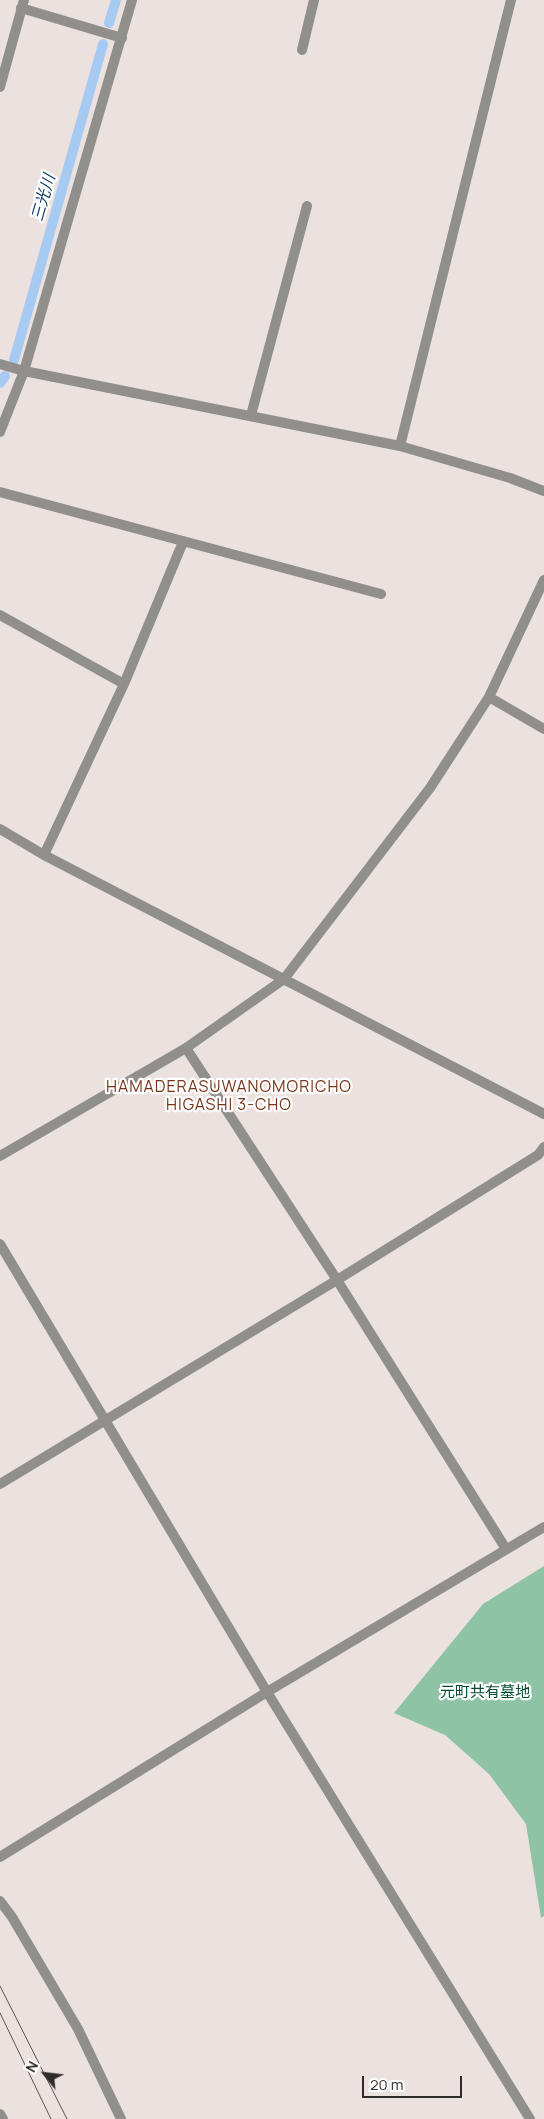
<!DOCTYPE html>
<html>
<head>
<meta charset="utf-8">
<style>
	body { margin:0 }
	#map { position:relative; width:544px; height:2119px; overflow:hidden; background:#ebe2df; font-family:Manrope,sans-serif }
	canvas { display:block }
	.north { position:absolute; left:20px; top:2049px; width:50px; height:50px; -webkit-text-stroke:4px #fff; paint-order:stroke; rotate:299deg; font-size:14px; font-weight:700; line-height:20px; text-align:center; color:#2f2c2a }
	.north::after { content:''; display:block; margin:auto; width:18px; height:22px; background:#2f2c2a; clip-path:polygon(50% 0,100% 100%,50% 72%,0 100%) }
	.scale { position:absolute; left:362px; top:2076px; width:100px; height:22px; box-sizing:border-box; border:2px solid #2f2c2a; border-top:0; padding-left:6px; font-size:15px; line-height:18px; white-space:nowrap; color:#2f2c2a; -webkit-text-stroke:4px #fff; paint-order:stroke }
</style>
</head>
<body>
<div id="map">
<canvas width="544" height="2119"></canvas>
<div class="north">N</div>
<div class="scale">20 m</div>
</div>
<script>
const context = document.querySelector('canvas').getContext('2d');
context.lineJoin = 'round';
function paint(path, color) { context.fillStyle = color; context.fill(path, 'evenodd'); }
const poly = rows => new Path2D(rows.map(r => 'M' + r).join(''));
function trace(path, color, width, dash) { context.strokeStyle = color; context.lineWidth = width; context.lineCap = dash ? 'butt' : 'round'; context.setLineDash(dash || []); context.stroke(path); }
function write(font, color, halo, rows, align = 'center') {
  context.font = font + ' Manrope,"Noto Sans JP",sans-serif'; context.lineWidth = 4.5; context.setLineDash([]); context.textBaseline = 'middle'; context.strokeStyle = halo; context.fillStyle = color; for (const [text, x, y, turn = 0] of rows) {
    context.save(); context.translate(x, y); context.rotate((+turn || 0) * Math.PI / 180); context.textAlign = isNaN(turn) ? turn : align; if (halo) context.strokeText(text, 0, 0); context.fillText(text, 0, 0); context.restore();
  }
}
paint(poly([
	[544,1566,544,1916,541,1918,526,1824,489,1774,445,1735,394,1713,483,1604]
]), '#8ec3a5');
trace(poly([
	[109,23,116,0],
	[14,360,103,44],
	[0,383,5,376]
]), '#a7caf2', 10);
trace(poly([
	[0,432,24,371]
]), '#908f8c', 10);
trace(poly([
	[21,8,122,38],
	[302,50,314,0],
	[0,87,24,0],
	[0,364,24,371,400,446,510,478,544,491],
	[24,371,132,0],
	[251,415,307,206],
	[400,446,511,0],
	[0,492,381,594],
	[0,615,124,684,44,855],
	[124,684,183,542],
	[489,697,544,729],
	[0,829,44,855,544,1114],
	[186,1048,337,1280,506,1549],
	[0,1156,186,1048,284,979,430,788,489,697,544,580],
	[0,1244,267,1692,530,2119],
	[0,1484,337,1280,538,1155,544,1147],
	[0,1901,12,1917,78,2029,121,2119],
	[0,2114,3,2119]
]), '#908f8c', 10);
trace(poly([
	[0,1857,267,1692,544,1527]
]), '#908f8c', 10);
trace(poly([
	[0,1986,67,2119],
	[0,2013,51,2119]
]), '#595553', 1);
write('15px', '#004d30', '#fff', [
	["元町共有墓地",485,1693]
]);
write('italic 16px', '#143f68', '#fff', [
	["三光川",44,198,-74]
]);
context.letterSpacing = '1px';
write('16px', '#763519', '#fff', [
	["HAMADERASUWANOMORICHO",229,1088],
	["HIGASHI 3-CHO",229,1106]
]);
context.letterSpacing = '0px';
</script>
</body>
</html>
